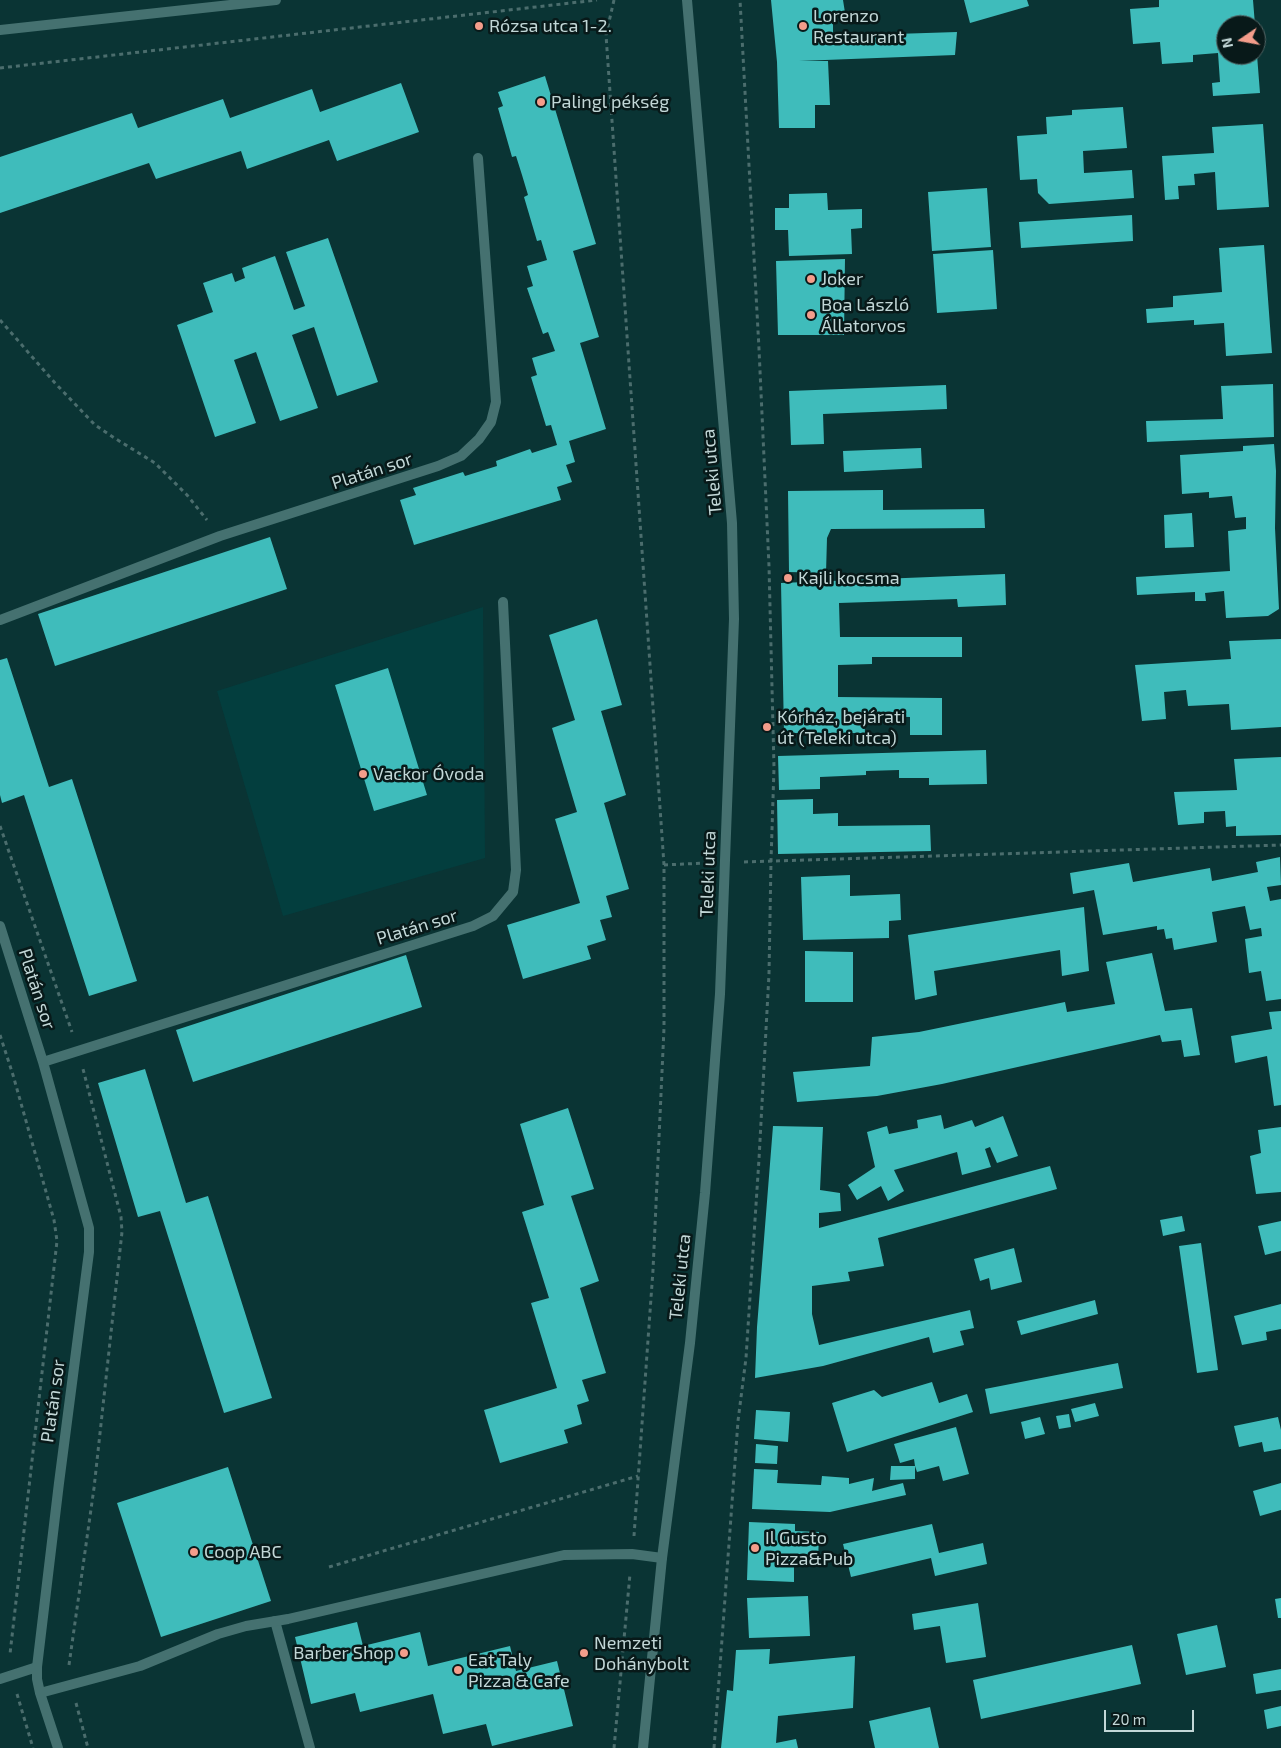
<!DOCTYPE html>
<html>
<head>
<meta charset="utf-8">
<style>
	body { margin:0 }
	#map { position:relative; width:1281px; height:1748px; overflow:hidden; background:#0a3434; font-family:"Exo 2",sans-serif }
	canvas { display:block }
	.north { position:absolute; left:1216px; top:15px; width:50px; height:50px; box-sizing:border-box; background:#081919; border:1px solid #526565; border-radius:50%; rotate:258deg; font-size:14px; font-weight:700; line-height:20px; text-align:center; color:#c2d7d7 }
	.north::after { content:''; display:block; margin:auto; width:18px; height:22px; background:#f49d8b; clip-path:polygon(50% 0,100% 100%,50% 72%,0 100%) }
	.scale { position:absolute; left:1104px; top:1710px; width:90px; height:22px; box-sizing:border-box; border:2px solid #c2d7d7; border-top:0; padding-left:6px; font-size:15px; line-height:18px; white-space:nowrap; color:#c2d7d7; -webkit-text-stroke:4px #081919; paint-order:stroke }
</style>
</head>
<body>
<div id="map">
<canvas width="1281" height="1748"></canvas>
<div class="north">N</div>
<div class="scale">20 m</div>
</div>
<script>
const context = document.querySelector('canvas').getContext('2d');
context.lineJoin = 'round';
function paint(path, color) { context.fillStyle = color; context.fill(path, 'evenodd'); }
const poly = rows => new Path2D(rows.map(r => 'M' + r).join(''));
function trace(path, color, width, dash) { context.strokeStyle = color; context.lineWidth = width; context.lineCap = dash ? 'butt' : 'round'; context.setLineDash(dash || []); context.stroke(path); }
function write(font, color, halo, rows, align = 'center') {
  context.font = font + ' "Exo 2",sans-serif'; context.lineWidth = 5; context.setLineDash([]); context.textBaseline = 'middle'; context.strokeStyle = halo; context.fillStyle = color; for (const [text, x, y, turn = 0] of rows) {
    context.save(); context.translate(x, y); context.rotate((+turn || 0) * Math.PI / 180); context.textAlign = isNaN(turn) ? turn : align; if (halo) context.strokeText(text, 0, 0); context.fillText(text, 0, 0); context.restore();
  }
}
paint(poly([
	[483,607,485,858,283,916,217,691]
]), '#033e3e');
paint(poly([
	[771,0,843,0,846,19,833,20,833,36,957,32,955,55,799,61,828,61,830,105,815,105,815,128,779,128,777,62],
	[964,0,1027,0,1029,6,970,23],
	[1159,0,1253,0,1255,25,1226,25,1226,55,1257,55,1260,93,1213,96,1212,83,1220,82,1218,53,1193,55,1193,62,1162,64,1160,42,1133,44,1130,9,1159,7],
	[545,76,596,244,573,251,599,337,580,343,606,429,569,441,575,462,566,465,572,482,557,487,561,500,414,545,400,500,416,495,413,488,463,472,465,476,497,466,496,461,530,449,532,453,557,445,551,425,546,426,531,377,537,375,532,358,555,351,548,332,543,334,527,288,533,286,527,266,547,260,541,240,537,241,524,197,528,195,522,175,516,156,512,157,498,108,503,106,498,92],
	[401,83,419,132,337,161,329,140,247,169,241,151,156,179,149,163,0,213,0,157,132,113,138,128,223,99,230,118,312,89,320,112],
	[1123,107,1127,148,1083,151,1084,173,1132,170,1134,198,1049,204,1038,193,1037,179,1020,180,1017,136,1047,134,1046,117,1072,115,1072,110],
	[1263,124,1269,207,1217,210,1215,172,1194,174,1195,185,1178,186,1179,199,1165,200,1162,156,1214,153,1212,127],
	[987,188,991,247,932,251,928,192],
	[827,193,828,210,862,209,862,228,851,229,852,254,789,256,788,230,775,230,775,208,789,208,789,194],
	[1132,215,1133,241,1021,248,1019,222],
	[328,238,378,382,337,396,314,327,292,335,318,408,280,421,256,352,234,360,256,423,215,437,177,325,213,312,203,283,232,273,235,282,245,278,242,268,275,256,294,310,305,306,286,252],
	[1264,245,1272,353,1226,356,1224,323,1194,325,1194,320,1147,323,1146,309,1173,307,1173,296,1222,292,1219,248],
	[993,250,997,309,937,313,933,254],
	[845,259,844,335,778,335,776,261],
	[1273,384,1274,437,1147,442,1146,421,1223,419,1221,386],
	[946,385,947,409,823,414,824,444,791,445,789,391],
	[1274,444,1276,471,1275,528,1279,609,1268,616,1226,618,1224,591,1205,593,1206,601,1195,601,1195,592,1137,595,1136,577,1230,571,1228,531,1246,529,1246,517,1235,518,1232,496,1209,498,1209,492,1182,494,1180,455,1243,451,1243,446],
	[921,448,922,468,844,472,843,451],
	[883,490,883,510,984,509,985,528,831,529,827,538,826,573,789,572,788,491],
	[1192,513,1194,547,1165,548,1164,515],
	[270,537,287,589,55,666,38,614],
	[1005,574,1006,605,958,607,957,599,839,603,840,637,962,637,962,657,872,657,872,664,838,665,838,697,942,698,942,735,910,735,910,717,864,716,865,733,784,733,781,583],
	[597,619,622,705,601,711,626,795,604,803,629,889,606,896,612,917,600,920,606,940,587,946,591,959,523,979,507,925,580,903,555,819,577,812,552,728,575,720,549,635],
	[1281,639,1281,727,1231,730,1229,704,1188,706,1186,690,1164,692,1166,719,1142,721,1135,665,1231,659,1229,641],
	[7,658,49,787,72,779,137,981,89,996,24,795,2,803,0,795,0,660],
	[388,668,427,795,374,811,335,685],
	[986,750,987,784,929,785,929,778,899,778,899,770,866,771,866,775,820,777,820,789,779,790,778,756],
	[1281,757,1281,835,1236,836,1236,826,1226,827,1225,811,1204,812,1204,823,1178,825,1174,792,1237,790,1234,759],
	[813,799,813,814,838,813,838,826,930,825,931,851,778,854,777,800],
	[1280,857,1281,885,1267,887,1270,901,1281,899,1281,999,1266,1001,1261,971,1249,973,1245,939,1262,936,1261,928,1250,930,1245,906,1212,912,1217,942,1174,950,1172,938,1166,939,1164,929,1157,930,1157,926,1103,935,1094,890,1073,894,1070,873,1129,863,1133,882,1210,868,1212,881,1258,872,1256,862],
	[850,875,850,896,900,894,901,920,889,921,889,938,803,940,801,877],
	[1084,907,1089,971,1062,976,1060,950,934,971,937,995,915,1000,908,935],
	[805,951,853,952,853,1002,805,1002],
	[1152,953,1165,1011,1192,1008,1200,1055,1184,1057,1181,1040,1162,1042,1160,1035,942,1084,877,1096,797,1102,793,1072,870,1066,872,1037,919,1032,1065,1002,1067,1012,1115,1004,1106,962],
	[406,955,422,1007,193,1082,176,1030],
	[1281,1011,1281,1105,1274,1106,1267,1056,1235,1063,1231,1036,1272,1029,1269,1012],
	[145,1069,186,1203,208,1196,272,1398,224,1413,160,1211,138,1217,98,1083],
	[568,1108,594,1189,571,1196,599,1281,580,1288,606,1373,582,1380,589,1401,577,1405,582,1424,564,1430,568,1443,500,1463,484,1410,557,1388,531,1303,549,1298,522,1212,544,1205,520,1124],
	[941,1115,944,1129,972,1120,975,1127,1003,1116,1018,1156,997,1163,990,1147,985,1149,991,1167,962,1175,957,1152,894,1170,904,1191,888,1201,881,1186,857,1200,848,1185,875,1167,867,1132,887,1126,889,1134,918,1128,917,1120],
	[773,1126,823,1127,820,1190,840,1193,841,1211,819,1213,819,1228,1050,1166,1057,1189,878,1238,884,1266,848,1272,850,1281,812,1286,812,1314,819,1345,970,1310,974,1328,960,1331,964,1345,933,1353,929,1337,823,1366,755,1378,757,1327],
	[1281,1127,1281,1192,1256,1194,1250,1156,1261,1153,1258,1130],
	[1182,1216,1185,1231,1163,1236,1160,1220],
	[1281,1221,1281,1251,1265,1255,1258,1226],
	[1201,1243,1218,1370,1197,1373,1179,1246],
	[1014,1248,1022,1282,991,1290,989,1278,980,1281,974,1259],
	[1095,1300,1098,1314,1021,1335,1017,1321],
	[1281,1304,1281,1329,1266,1332,1267,1340,1242,1345,1234,1316],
	[1118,1363,1123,1388,990,1414,985,1389],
	[932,1382,939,1403,967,1394,973,1412,847,1452,832,1403,874,1390,882,1397],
	[1095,1403,1099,1416,1075,1422,1071,1409],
	[756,1410,790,1412,788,1442,754,1439],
	[1069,1414,1071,1427,1059,1429,1056,1416],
	[1040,1417,1045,1434,1025,1439,1021,1422],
	[1278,1417,1281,1430,1281,1449,1264,1452,1262,1442,1239,1447,1234,1426],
	[956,1427,969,1474,943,1481,939,1466,917,1472,915,1466,915,1479,890,1480,891,1466,915,1466,914,1459,900,1463,894,1444],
	[756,1444,778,1446,777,1464,755,1463],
	[228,1467,271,1601,161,1637,117,1503],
	[754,1469,778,1470,777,1483,821,1485,822,1476,849,1478,849,1484,874,1478,872,1491,903,1483,906,1495,830,1512,752,1509],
	[1281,1483,1281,1510,1260,1516,1253,1491],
	[749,1522,795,1524,795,1531,819,1532,818,1564,794,1563,794,1582,747,1580],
	[932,1524,939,1553,983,1543,987,1564,935,1576,931,1558,851,1577,843,1544],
	[808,1596,810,1636,749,1638,747,1598],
	[1281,1598,1281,1618,1278,1618,1275,1599],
	[978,1603,986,1657,946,1663,940,1626,914,1630,912,1614],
	[357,1622,363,1646,420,1632,428,1666,510,1646,516,1671,557,1661,573,1726,492,1746,486,1724,443,1734,433,1694,360,1712,355,1693,311,1704,295,1637],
	[1217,1625,1226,1667,1186,1675,1177,1634],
	[1132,1645,1141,1684,981,1719,973,1680],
	[770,1649,769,1664,855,1656,853,1708,778,1716,776,1743,796,1739,798,1748,721,1748,727,1690,733,1691,736,1650],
	[1281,1669,1281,1690,1256,1694,1253,1674],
	[1281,1706,1281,1726,1267,1729,1264,1710],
	[930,1707,939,1748,875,1748,869,1721]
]), '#3fbcbb');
trace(poly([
	[614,0,606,35,664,865,664,1028,653,1270,634,1536],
	[0,68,597,0],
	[0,320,55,383,95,425,116,439,155,463,187,495,207,520],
	[0,826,72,1032],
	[744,862,1281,845],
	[664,865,706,863],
	[0,1035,13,1075,54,1220,57,1241,10,1654],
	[329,1567,638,1476],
	[69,1665,94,1488,122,1232,121,1217,83,1069],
	[17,1694,33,1748],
	[76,1703,88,1748],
	[614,1748,630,1574],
	[714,1748,738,1421,746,1358,759,1159,769,974,771,861,774,768,769,566,759,349,740,0]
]), '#4b6d6d', 3, [4, 4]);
trace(poly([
	[275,1621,310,1748],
	[0,1679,37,1667]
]), '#457170', 10);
trace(poly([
	[0,30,276,0],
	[0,620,220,536,438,466,461,456,479,439,491,422,496,402,478,158],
	[0,926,43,1062,89,1228,89,1252,59,1483,37,1667,37,1679,40,1693,58,1748],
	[43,1062,473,926,493,916,513,892,516,870,503,602],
	[40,1693,140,1666,218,1634,246,1626,288,1619,564,1555,632,1554,662,1558]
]), '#457170', 10);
trace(poly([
	[643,1748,662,1558,690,1343,705,1193,720,994,734,619,732,523,687,0]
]), '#457170', 10);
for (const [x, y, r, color] of [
	[479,26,5,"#f49d8b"],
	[803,26,5,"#f49d8b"],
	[541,102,5,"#f49d8b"],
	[811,279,5,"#f49d8b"],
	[811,315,5,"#f49d8b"],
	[788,578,5,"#f49d8b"],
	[767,727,5,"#f49d8b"],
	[363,774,5,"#f49d8b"],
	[755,1548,5,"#f49d8b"],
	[194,1552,5,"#f49d8b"],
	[404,1653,5,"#f49d8b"],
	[584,1653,5,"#f49d8b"],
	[458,1670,5,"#f49d8b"]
]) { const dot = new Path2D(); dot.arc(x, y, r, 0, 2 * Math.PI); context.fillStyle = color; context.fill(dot); trace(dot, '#081919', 2); }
write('18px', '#c2d7d7', '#081919', [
	["Lorenzo",813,16],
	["Restaurant",813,37],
	["Rózsa utca 1-2.",489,26],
	["Palingl pékség",551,102],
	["Joker",821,279],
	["Boa László",821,305],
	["Állatorvos",821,326],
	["Kajli kocsma",798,578],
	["Kórház, bejárati",777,717],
	["út (Teleki utca)",777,738],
	["Vackor Óvoda",373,774],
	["Il Gusto",765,1538],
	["Pizza&Pub",765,1559],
	["Coop ABC",204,1552],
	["Nemzeti",594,1643],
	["Dohánybolt",594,1664],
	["Barber Shop",394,1653,"right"],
	["Eat Taly",468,1660],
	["Pizza & Cafe",468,1681]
], 'left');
write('18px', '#c2d7d7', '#081919', [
	["Platán sor",372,471,-18],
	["Teleki utca",712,472,-95],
	["Teleki utca",708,874,-88],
	["Platán sor",417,927,-17],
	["Platán sor",37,989,72],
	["Teleki utca",680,1277,-84],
	["Platán sor",53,1401,-82]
]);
</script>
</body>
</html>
